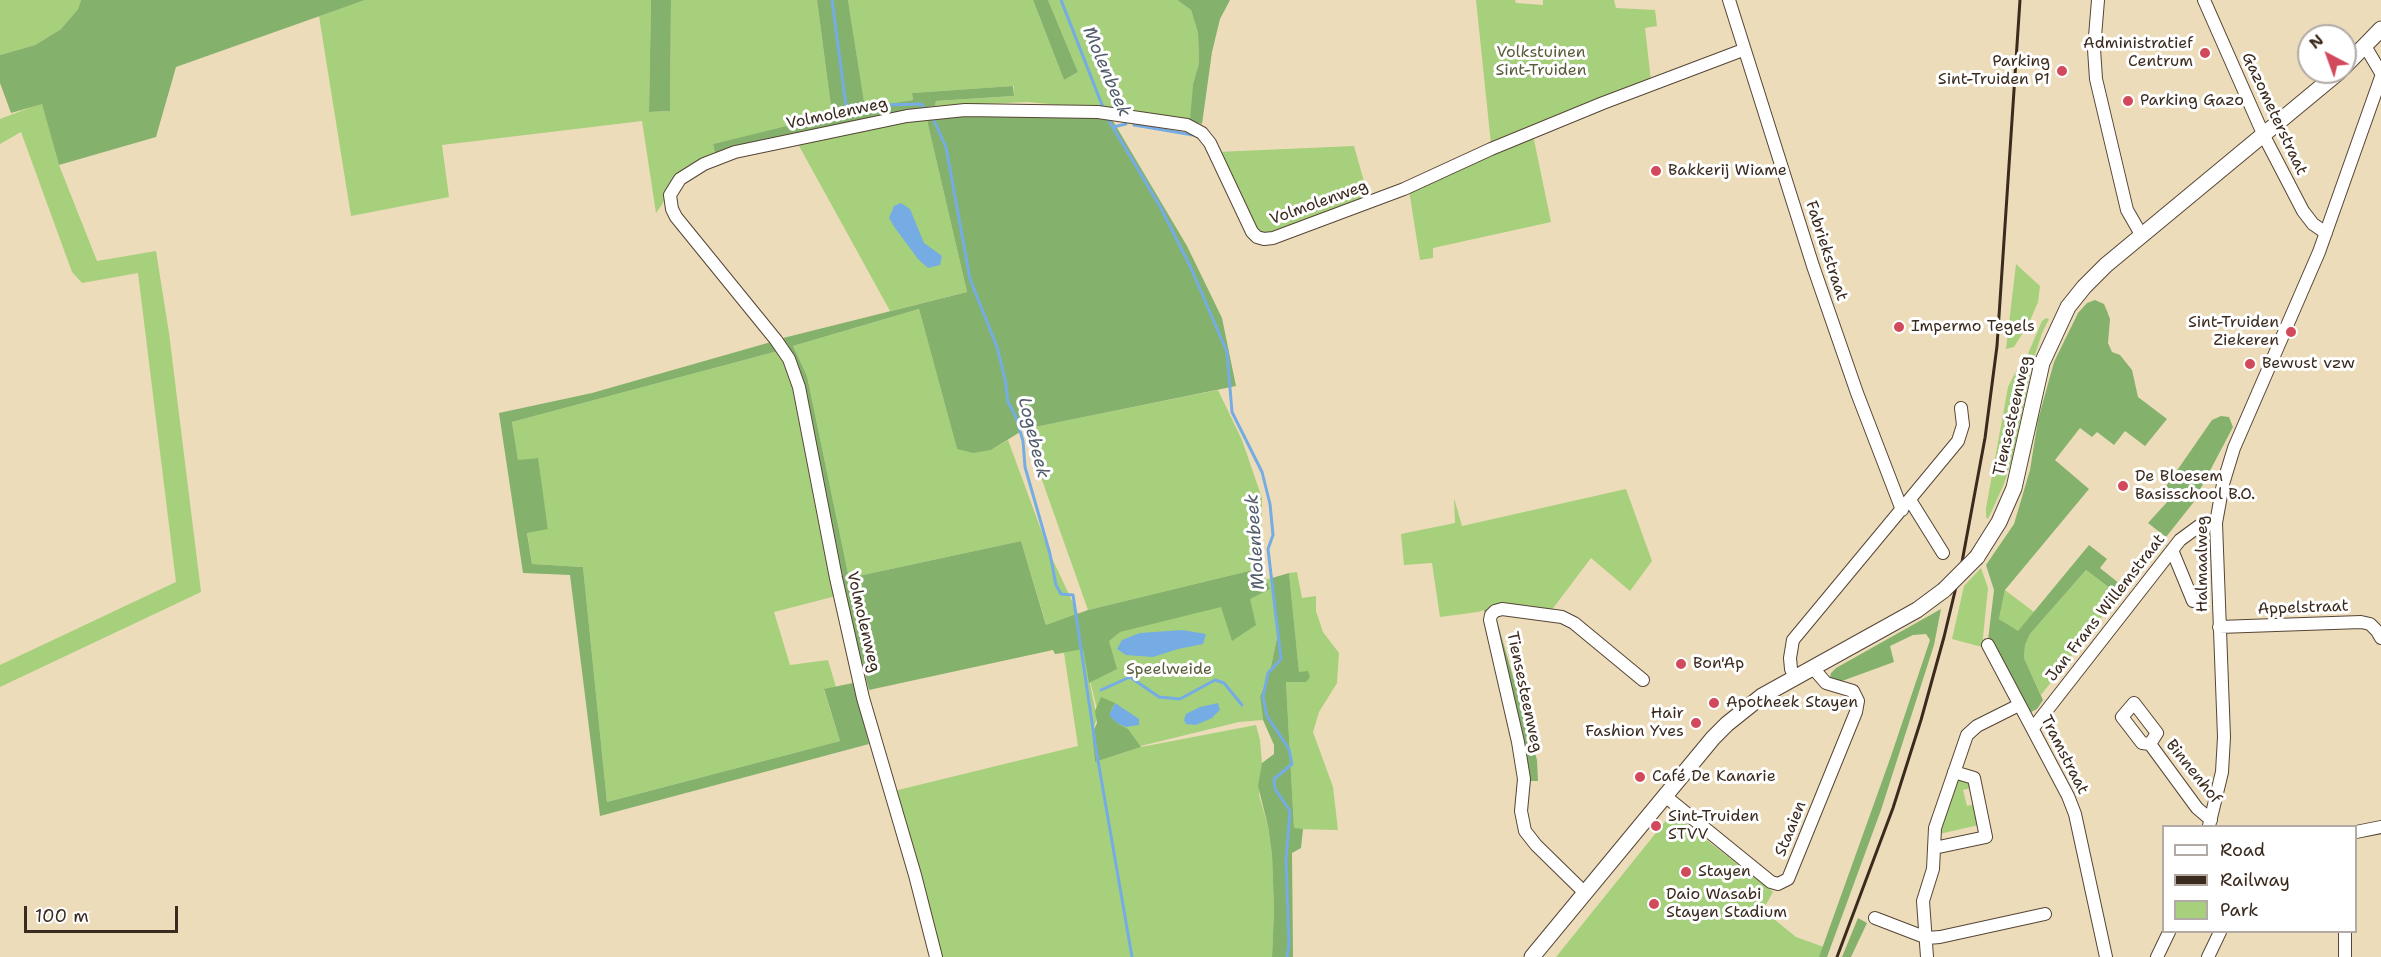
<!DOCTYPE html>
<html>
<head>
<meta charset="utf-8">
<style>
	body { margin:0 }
	#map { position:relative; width:2381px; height:957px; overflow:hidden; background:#eddcba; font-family:"Shantell Sans",sans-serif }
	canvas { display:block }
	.legend { position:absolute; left:2162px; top:825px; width:195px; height:108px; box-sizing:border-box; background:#fff; border:2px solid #b1aaa5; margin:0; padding:8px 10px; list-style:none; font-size:18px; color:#3b2a1e }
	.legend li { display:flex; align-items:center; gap:12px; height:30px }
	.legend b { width:30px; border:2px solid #b1aaa5 }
	.north { position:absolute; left:2297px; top:24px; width:60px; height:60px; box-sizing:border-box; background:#fff; border:2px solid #b1aaa5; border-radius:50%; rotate:319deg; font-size:16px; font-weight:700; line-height:24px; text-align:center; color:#3b2a1e }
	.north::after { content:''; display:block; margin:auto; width:21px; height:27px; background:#d1495b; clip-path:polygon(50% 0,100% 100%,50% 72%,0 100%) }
	.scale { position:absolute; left:24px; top:906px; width:154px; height:27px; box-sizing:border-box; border:3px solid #3b2a1e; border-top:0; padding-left:8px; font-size:18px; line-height:21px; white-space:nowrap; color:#3b2a1e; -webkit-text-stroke:4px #fff; paint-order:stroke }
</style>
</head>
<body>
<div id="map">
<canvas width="2381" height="957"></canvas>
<ul class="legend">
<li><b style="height:8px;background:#fff"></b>Road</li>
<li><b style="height:8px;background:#3b2a1e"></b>Railway</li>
<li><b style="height:16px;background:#a6d07c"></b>Park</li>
</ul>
<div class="north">N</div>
<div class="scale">100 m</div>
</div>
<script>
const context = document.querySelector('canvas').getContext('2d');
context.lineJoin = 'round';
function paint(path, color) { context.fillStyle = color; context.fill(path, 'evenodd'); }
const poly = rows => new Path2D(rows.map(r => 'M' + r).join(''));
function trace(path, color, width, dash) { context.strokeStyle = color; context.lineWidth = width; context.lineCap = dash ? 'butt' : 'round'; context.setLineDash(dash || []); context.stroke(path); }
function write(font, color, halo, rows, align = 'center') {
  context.font = font + ' "Shantell Sans",sans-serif'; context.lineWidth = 6; context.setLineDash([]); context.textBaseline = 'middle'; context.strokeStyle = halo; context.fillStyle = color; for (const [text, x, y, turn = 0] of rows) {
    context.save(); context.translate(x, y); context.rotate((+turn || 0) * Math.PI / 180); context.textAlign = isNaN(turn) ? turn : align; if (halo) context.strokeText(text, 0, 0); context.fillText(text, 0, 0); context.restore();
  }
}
paint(poly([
	[0,0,81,0,78,9,61,29,35,45,0,55],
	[365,0,651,0,649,112,670,111,671,0,817,0,832,116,713,144,715,153,687,170,666,193,663,203,656,213,642,121,442,145,449,197,351,216,319,16],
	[848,0,1033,0,1064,80,1078,72,1048,0,1177,0,1191,10,1198,33,1199,63,1193,84,1192,117,1190,121,1120,111,1028,102,935,106,936,101,1014,96,1014,86,912,93,913,100,865,109],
	[1476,0,1515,0,1516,3,1543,5,1543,0,1614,0,1616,8,1655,10,1657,26,1645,28,1651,81,1491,144],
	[42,103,59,165,97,261,156,251,169,333,201,592,0,687,0,665,176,582,138,273,82,283,72,272,21,132,0,144,0,119],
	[926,116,967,292,890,311,798,144],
	[1533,135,1551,222,1433,248,1433,258,1420,260,1409,190],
	[1354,146,1369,199,1268,233,1260,233,1254,228,1217,152],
	[2016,264,2040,286,2038,302,2029,323,2014,347,2006,349],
	[919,309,957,449,991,450,1008,440,1050,554,1082,622,1272,578,1278,633,1270,671,1260,695,1263,720,1239,722,1108,754,1086,664,1097,718,1092,734,1095,762,1141,747,1256,725,1260,740,1262,763,1259,795,1268,826,1272,855,1274,910,1272,957,938,957,894,791,1078,746,1064,653,1055,654,1021,541,849,578,807,376,793,346],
	[2046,318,2049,319,2042,333,2033,361,2012,459,2004,484,1988,519,1986,517,1986,508,2008,387,2015,373,2024,363,2042,321],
	[778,351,791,372,836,596,774,612,790,665,828,660,836,687,824,690,840,741,607,802,583,567,532,564,527,532,548,528,537,458,518,461,512,422],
	[1218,390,1242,440,1262,498,1261,568,1088,610,1024,429],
	[1626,489,1652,561,1630,591,1591,558,1551,611,1502,604,1478,612,1440,617,1432,563,1404,565,1401,534,1455,523,1454,498,1462,526],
	[1981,568,1988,588,1982,647,1952,639,1964,586],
	[2086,570,2119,595,2041,695,2024,658,2025,645,2030,634],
	[1297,572,1302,598,1316,596,1316,611,1323,632,1339,653,1337,683,1319,712,1313,732,1333,787,1338,830,1294,829,1286,682,1306,682,1299,673,1289,573],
	[2005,590,2034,612,2018,632,1999,619],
	[1960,777,1969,780,1971,788,1963,790,1967,806,1975,804,1979,825,1939,834,1953,782],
	[1672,813,1773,892,1763,910,1796,937,1824,947,1819,957,1556,957]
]), '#a6d07c');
paint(poly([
	[81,0,365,0,176,67,156,137,59,165,42,104,11,113,0,83,0,55,35,45,61,29,78,9],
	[651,0,671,0,670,111,649,112],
	[817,0,848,0,865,108,913,100,912,93,1013,86,1014,96,936,101,935,106,898,112,715,153,713,144,832,115],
	[1033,0,1048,0,1078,72,1064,80],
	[1177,0,1230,0,1220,19,1212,52,1202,124,1190,121,1193,84,1199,63,1198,33,1191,10],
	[1071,115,1113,121,1187,246,1222,318,1236,386,1025,429,991,450,973,453,957,449,919,309,793,346,807,376,849,578,1021,541,1046,625,1088,610,1261,568,1270,589,1250,599,1256,625,1232,641,1221,607,1120,632,1109,641,1117,669,1089,683,1083,649,1055,654,1053,650,869,690,841,580,805,394,779,339,967,292,926,116],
	[2095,300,2104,304,2107,311,2110,319,2108,343,2112,352,2120,355,2132,370,2138,397,2167,419,2145,446,2125,431,2114,445,2097,432,2092,437,2080,428,2055,460,2089,489,2005,590,1999,619,2018,631,2089,545,2107,559,2100,568,2125,588,2119,595,2086,570,2030,634,2025,645,2024,658,2043,700,2037,709,2029,713,1988,640,1994,590,1986,565,2014,524,2030,470,2038,420,2054,362,2078,313,2087,303],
	[771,342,778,351,512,422,518,460,538,458,548,529,527,533,532,564,583,567,607,802,840,741,824,689,853,683,869,744,600,816,570,575,523,573,499,413,592,393],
	[2221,416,2229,417,2233,427,2193,503,2166,537,2148,523,2168,501,2160,495,2212,420],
	[1289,573,1299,672,1308,671,1310,677,1306,682,1286,682,1294,828,1303,829,1301,848,1292,853,1293,957,1272,957,1274,910,1272,855,1268,826,1258,786,1262,763,1274,754,1274,745,1263,720,1260,696,1270,671,1278,633,1272,578],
	[1493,607,1537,760,1538,781,1529,781,1522,744,1484,610],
	[1941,609,1934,645,1881,810,1827,957,1819,957,1890,759,1930,640,1926,634,1913,635,1890,646,1894,662,1842,681,1830,677,1831,673,1836,668],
	[1101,697,1115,703,1111,710,1117,723,1128,729,1141,747,1095,762,1092,734,1097,723,1095,711],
	[1858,918,1867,923,1851,957,1842,957]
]), '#84b26c');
paint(poly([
	[901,203,910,209,924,243,942,256,940,265,928,268,918,259,895,228,889,218,894,206],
	[1182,630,1206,634,1203,644,1178,649,1153,657,1126,655,1117,649,1122,640,1140,633],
	[1115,703,1139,719,1139,725,1126,727,1117,723,1109,715],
	[1218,703,1220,710,1212,718,1196,725,1186,724,1184,720,1186,714,1200,707]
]), '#76ace4');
trace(poly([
	[832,0,846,106,921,104,927,111],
	[1061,0,1104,110],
	[932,116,946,147,970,279,997,347,1005,379,1008,402,1016,417,1023,441,1025,467,1050,554,1056,585,1061,594,1073,595,1096,749,1132,957],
	[1108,119,1161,208,1191,268,1227,352,1232,412,1262,472,1270,504,1273,535,1268,549,1281,659,1268,673,1263,697,1267,716,1289,749,1292,764,1274,779,1275,789,1290,811,1286,860,1289,944,1287,957],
	[1134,125,1193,135],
	[1113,127,1126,124],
	[1101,690,1130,677,1159,697,1180,699,1215,680,1224,683,1242,705]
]), '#76ace4', 3);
const minor = poly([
	[1729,0,1813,266,1857,393,1902,510],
	[2098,0,2094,49,2096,79,2127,210,2142,236],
	[2204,0,2264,136,2303,211,2313,224,2326,233],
	[2365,46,2381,73],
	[1910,500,1943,553],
	[2172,550,2193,601],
	[2219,627,2361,622,2370,624,2377,631,2381,638],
	[1988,645,2068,796,2075,814,2106,957],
	[1795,678,1791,669,1790,658,1793,640,1958,441,1963,425,1961,408],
	[2033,728,2180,540,2199,526,2216,523],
	[2150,744,2142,743,2122,717,2134,703,2157,733,2150,744,2197,808,2211,820],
	[1665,796,1771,882,1778,884,1788,879,1856,712,1858,701,1853,691,1826,683,1813,668],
	[2209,826,2222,772,2224,737,2216,523,2223,484,2234,448,2319,252,2381,77],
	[2356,832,2381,827],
	[1934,848,1986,837,1974,778,1954,772],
	[1585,893,1536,845,1525,831,1521,811,1524,779,1518,742,1490,620,1491,615,1495,611,1502,609,1562,617,1574,623,1643,680],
	[1875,918,1927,938,1940,937,2045,914],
	[2345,932,2345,957],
	[936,957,915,875,863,698,836,578,799,387,789,359,776,340,676,217,672,209,670,195,680,179,704,164,735,152,907,116,965,110,1098,112,1187,125,1202,133,1210,143,1252,232,1257,237,1264,239,1273,238,1404,189,1491,149,1603,103,1743,50],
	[1927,957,1923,901,1933,869,1935,828,1967,735,1977,726,2019,705],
	[2157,957,2169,932],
	[2208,957,2220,932]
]);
const major = poly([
	[2345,66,2381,29],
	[1977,557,1999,522,2014,488,2042,363,2068,307,2084,287,2106,265,2339,72],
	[1532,957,1713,738,1727,724,1762,696,1917,610,1944,590]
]);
trace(minor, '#564535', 14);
trace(major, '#564535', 17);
trace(minor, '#fff', 12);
trace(major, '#fff', 15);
trace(poly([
	[1837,957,1893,808,1921,720,1944,637,1962,562,1985,438,1997,346,2020,0]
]), '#3b2a1e', 3);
const majorBridge = poly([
	[1944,590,1977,557]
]);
trace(majorBridge, '#564535', 17, []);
trace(majorBridge, '#fff', 15);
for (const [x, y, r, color] of [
	[2205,53,6,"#d1495b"],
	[2062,71,6,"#d1495b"],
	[2128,101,6,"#d1495b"],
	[1656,171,6,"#d1495b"],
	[1899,327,6,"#d1495b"],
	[2291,332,6,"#d1495b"],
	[2250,364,6,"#d1495b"],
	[2123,486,6,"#d1495b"],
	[1681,664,6,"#d1495b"],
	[1714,703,6,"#d1495b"],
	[1696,723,6,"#d1495b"],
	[1640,777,6,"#d1495b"],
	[1656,826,6,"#d1495b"],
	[1686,872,6,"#d1495b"],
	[1654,904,6,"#d1495b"]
]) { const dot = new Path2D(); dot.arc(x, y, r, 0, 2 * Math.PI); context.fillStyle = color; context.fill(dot); trace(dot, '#fff', 2); }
write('16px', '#3b2a1e', '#fff', [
	["Administratief",2193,44,"right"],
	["Centrum",2193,62,"right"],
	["Parking",2050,62,"right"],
	["Sint-Truiden P1",2050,80,"right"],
	["Parking Gazo",2140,101],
	["Bakkerij Wiame",1668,171],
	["Sint-Truiden",2279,323,"right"],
	["Ziekeren",2279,341,"right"],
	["Impermo Tegels",1911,327],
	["Bewust vzw",2262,364],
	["De Bloesem",2135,477],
	["Basisschool B.O.",2135,495],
	["Bon'Ap",1693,664],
	["Apotheek Stayen",1726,703],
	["Hair",1684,714,"right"],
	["Fashion Yves",1684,732,"right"],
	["Café De Kanarie",1652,777],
	["Sint-Truiden",1668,817],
	["STVV",1668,835],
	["Stayen",1698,872],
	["Daio Wasabi",1666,895],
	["Stayen Stadium",1666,913]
], 'left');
write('16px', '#5b5c3a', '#fff', [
	["Volkstuinen",1541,53],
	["Sint-Truiden",1541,71],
	["Speelweide",1169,670]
]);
write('16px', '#3b2a1e', '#fff', [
	["Volmolenweg",837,114,-12],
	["Gazometerstraat",2274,114,65],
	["Volmolenweg",1319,203,-20],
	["Fabriekstraat",1826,251,72],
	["Tiensesteenweg",2013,416,-77],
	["Halmaalweg",2203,564,-90],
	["Jan Frans Willemstraat",2106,608,-52],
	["Appelstraat",2303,608,-2],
	["Volmolenweg",863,622,77],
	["Tiensesteenweg",1524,692,78],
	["Tramstraat",2064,755,63],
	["Binnenhof",2193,772,51],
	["Staaien",1791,829,-68]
]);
write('italic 18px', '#535e6d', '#fff', [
	["Molenbeek",1106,72,67],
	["Logebeek",1033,438,76],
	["Molenbeek",1256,542,-94]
]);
</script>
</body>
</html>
